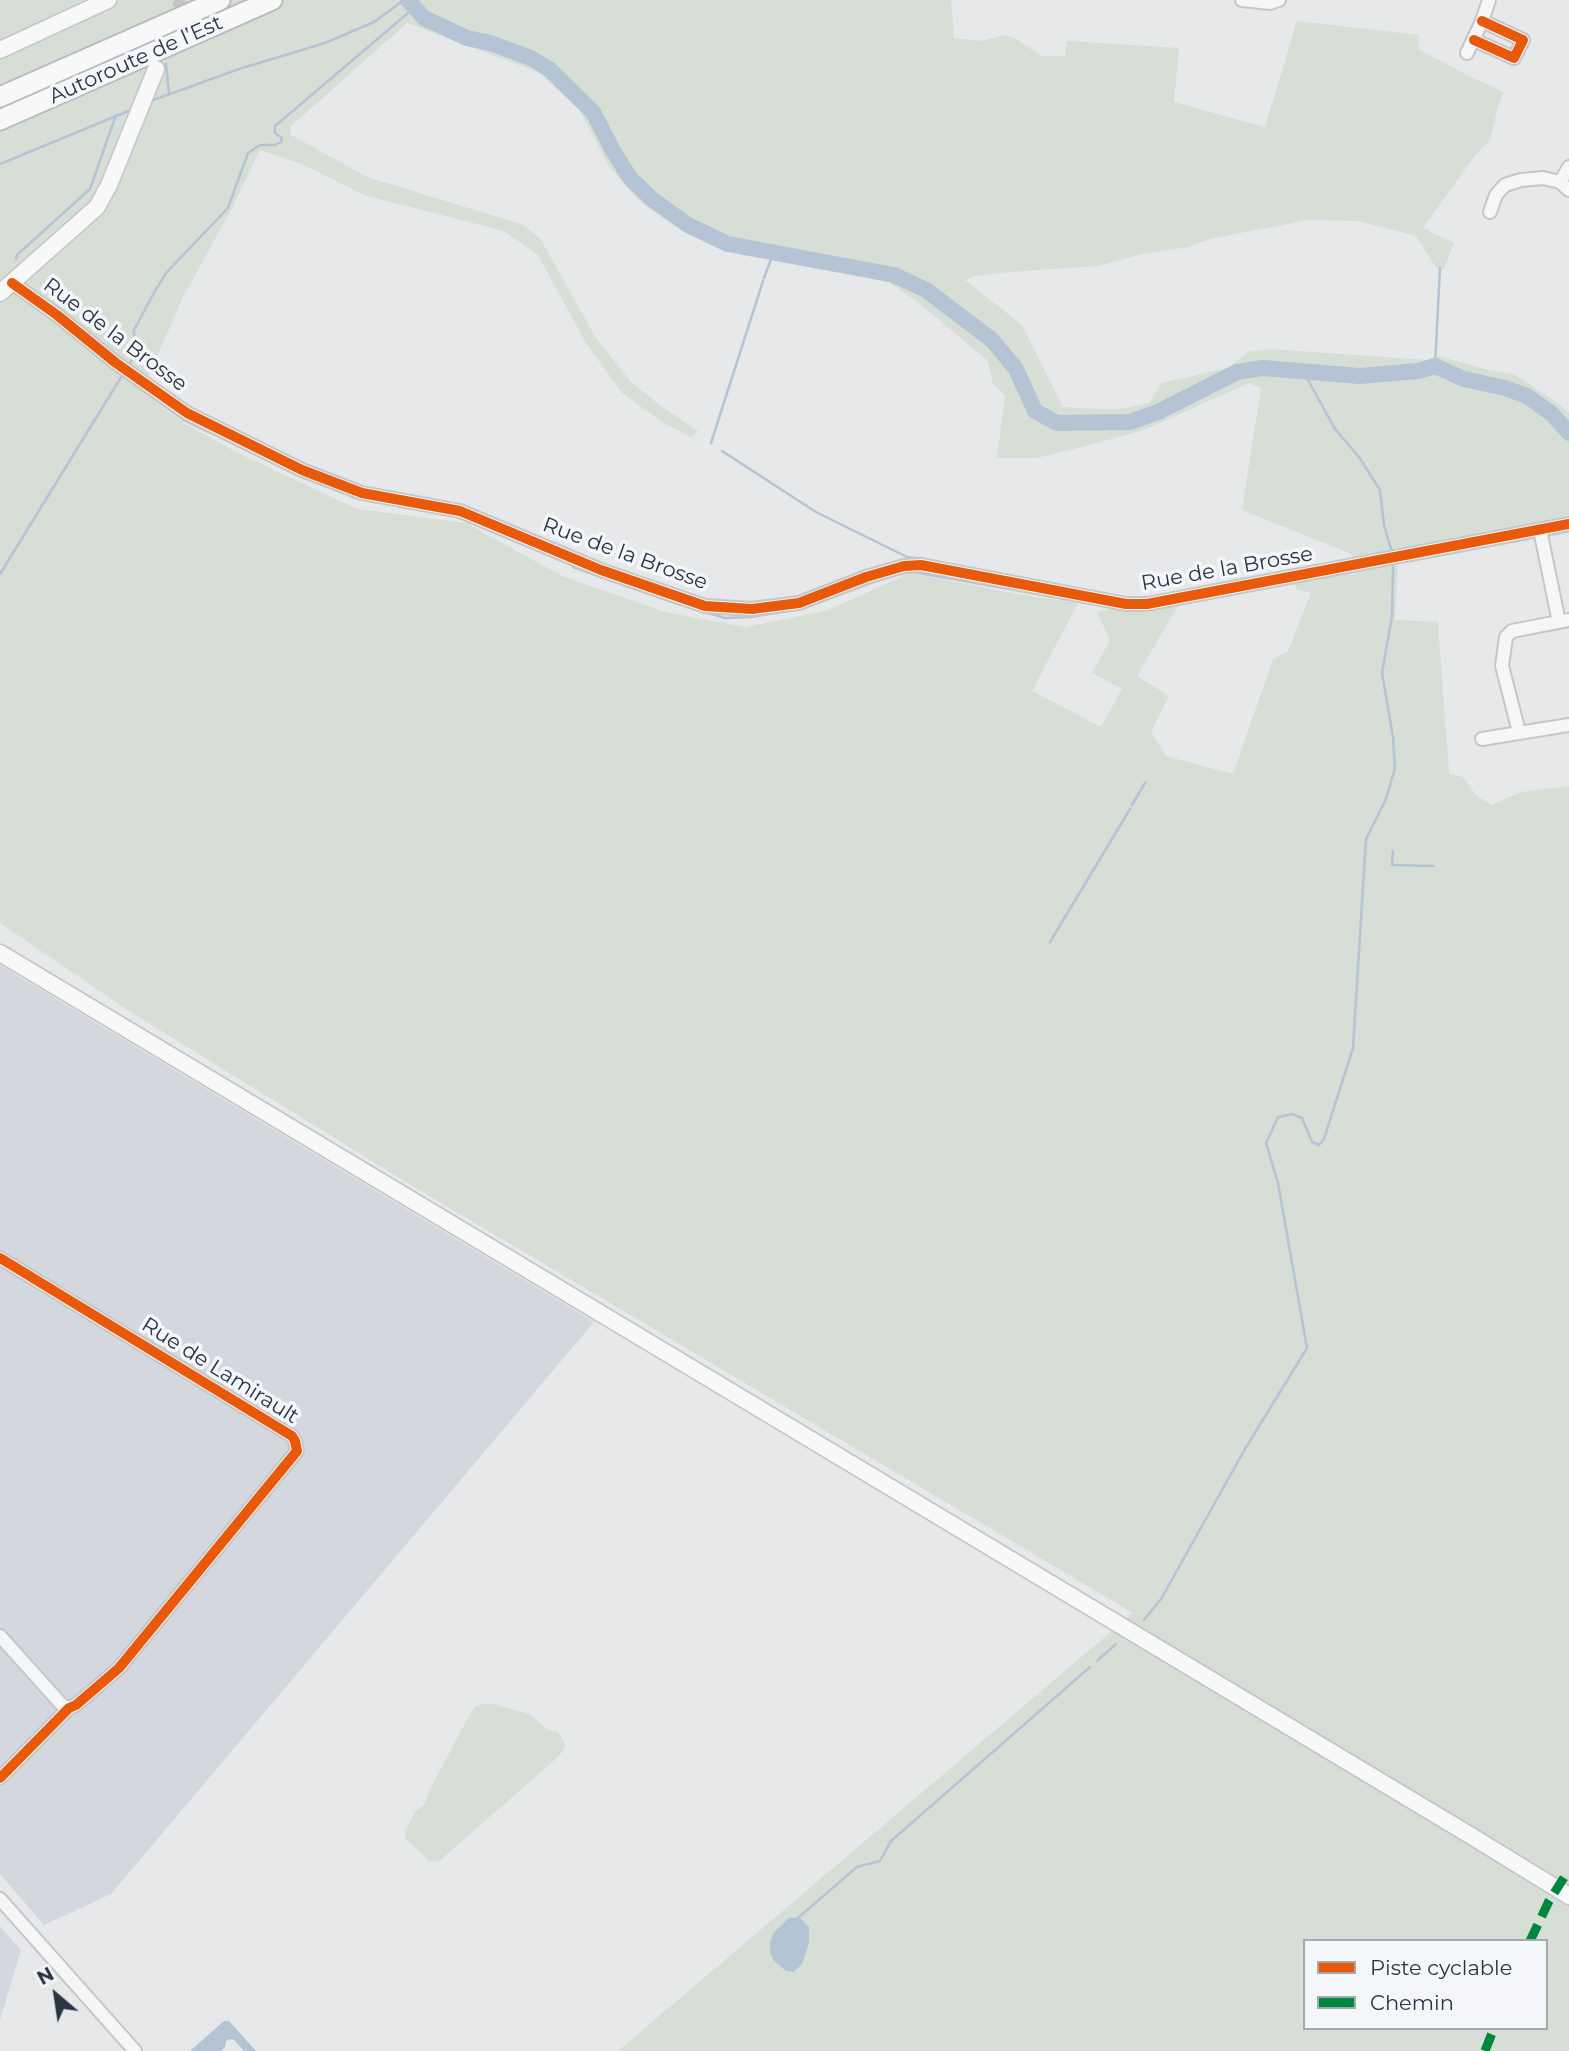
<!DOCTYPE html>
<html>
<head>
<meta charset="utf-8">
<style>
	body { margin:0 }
	#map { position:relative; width:1569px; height:2051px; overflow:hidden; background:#e6e8ea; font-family:Montserrat,sans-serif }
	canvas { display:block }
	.legend { position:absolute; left:1303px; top:1939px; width:245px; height:91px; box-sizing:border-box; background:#f4f6f9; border:2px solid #a4a8b1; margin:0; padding:9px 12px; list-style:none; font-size:21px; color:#2b3445 }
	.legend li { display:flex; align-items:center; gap:14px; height:35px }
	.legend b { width:35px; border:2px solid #a4a8b1 }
	.north { position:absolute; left:21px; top:1960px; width:70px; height:70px; -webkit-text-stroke:5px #f4f6f9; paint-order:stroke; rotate:331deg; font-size:19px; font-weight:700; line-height:28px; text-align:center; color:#2b3445 }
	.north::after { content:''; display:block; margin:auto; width:24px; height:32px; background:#2b3445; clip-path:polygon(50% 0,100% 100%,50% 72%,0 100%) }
</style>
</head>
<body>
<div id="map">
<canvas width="1569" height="2051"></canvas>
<ul class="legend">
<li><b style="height:9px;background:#e8590c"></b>Piste cyclable</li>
<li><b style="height:9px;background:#00873e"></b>Chemin</li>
</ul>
<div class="north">N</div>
</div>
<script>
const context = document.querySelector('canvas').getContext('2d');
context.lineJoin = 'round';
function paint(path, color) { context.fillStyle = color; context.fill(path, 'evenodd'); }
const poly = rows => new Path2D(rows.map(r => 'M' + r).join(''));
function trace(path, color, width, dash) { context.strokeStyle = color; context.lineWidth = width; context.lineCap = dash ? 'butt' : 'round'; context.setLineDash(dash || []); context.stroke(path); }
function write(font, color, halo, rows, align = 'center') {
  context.font = font + ' Montserrat,sans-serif'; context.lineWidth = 7; context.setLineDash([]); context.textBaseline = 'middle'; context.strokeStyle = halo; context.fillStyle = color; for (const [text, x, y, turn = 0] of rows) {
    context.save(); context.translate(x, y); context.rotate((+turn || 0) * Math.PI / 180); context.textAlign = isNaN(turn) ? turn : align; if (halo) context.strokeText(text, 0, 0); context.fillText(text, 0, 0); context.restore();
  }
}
paint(poly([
	[0,965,594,1322,111,1894,44,1925,0,1874],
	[0,1926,21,1950,0,2020]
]), '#d4d7dd');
paint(poly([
	[0,0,951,0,954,38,982,41,1004,35,1015,38,1041,56,1065,56,1067,41,1179,48,1174,102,1265,127,1297,21,1419,35,1418,49,1469,76,1504,92,1498,107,1490,140,1476,154,1423,228,1454,243,1444,269,1437,269,1416,236,1358,221,1308,220,1209,239,1189,247,1143,254,1097,266,1009,272,974,276,965,280,1022,325,1063,407,1115,410,1149,403,1162,383,1228,368,1248,352,1271,349,1427,360,1439,356,1484,369,1514,374,1559,404,1569,413,1569,533,1398,564,1395,620,1438,622,1449,774,1463,777,1476,795,1491,805,1521,792,1569,786,1569,2051,618,2051,1133,1613,406,1182,129,1011,0,923],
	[407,23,540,73,580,111,608,165,638,200,676,227,715,244,779,262,849,272,887,281,919,303,988,361,993,384,1005,395,997,458,1037,458,1090,445,1146,429,1249,383,1261,388,1242,510,1352,554,1354,575,1295,569,1296,589,1311,593,1288,651,1273,659,1233,774,1166,756,1151,732,1169,696,1137,676,1187,590,1097,612,1110,640,1092,673,1122,689,1101,727,1032,691,1078,603,1017,594,910,573,826,611,745,627,665,612,562,576,466,523,357,509,238,453,182,422,142,391,183,297,232,208,260,150,302,164,364,195,504,231,538,255,586,343,622,393,662,422,691,437,698,431,658,404,631,382,596,338,541,240,524,225,367,177,291,135,291,126],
	[1305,1941,1546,1941,1546,2028,1305,2028],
	[488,1703,530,1714,548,1730,558,1732,566,1746,559,1756,438,1862,429,1861,405,1838,405,1831,415,1812,425,1804,428,1793,470,1714,476,1706]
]), '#d6ded6');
paint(poly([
	[799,1917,809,1927,809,1943,802,1964,794,1972,786,1971,773,1960,770,1952,770,1943,774,1932,789,1918],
	[224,2021,229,2021,256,2051,244,2051,234,2040,230,2039,226,2041,225,2047,221,2051,190,2051]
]), '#b4c4d5');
trace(poly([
	[166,64,169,93],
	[148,102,239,69,325,43,374,22,404,0],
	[0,164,133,109],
	[16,259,17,255,90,189,116,115],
	[764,278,774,251],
	[130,363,135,354,134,330,156,289,167,272,228,208,248,153,260,145,275,145,281,142,282,138,275,133,275,126,414,8],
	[1435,366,1440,268],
	[1302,369,1335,429,1359,457,1380,490,1384,525,1392,552],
	[115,370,126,378],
	[134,384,184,420,282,467],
	[711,443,763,281],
	[722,451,816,512,907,557,922,559],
	[324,485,343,493],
	[352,497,379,503],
	[573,567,675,603,725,618,751,617,803,608,887,577],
	[913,572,1072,600],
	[0,574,123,374],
	[894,575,904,573],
	[1132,805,1145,783],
	[1393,851,1392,865,1433,866],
	[1050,942,1130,809],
	[1144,1620,1161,1599,1245,1449,1307,1348,1278,1183,1266,1143,1278,1117,1292,1114,1302,1118,1312,1142,1319,1145,1324,1139,1353,1048,1366,839,1386,799,1395,768,1393,737,1382,673,1392,616,1393,567],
	[1097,1661,1116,1644],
	[799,1917,857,1867,880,1861,891,1841,1090,1667]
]), '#b4c4d5', 2.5);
trace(poly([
	[408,0,424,18,467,38,490,43,531,58,549,69,593,112,612,149,630,178,653,200,688,225,728,244,894,275,926,290,992,340,1016,369,1035,411,1057,423,1130,422,1160,411,1237,372,1263,368,1359,376,1418,371,1435,366,1464,379,1505,388,1527,396,1552,414,1569,433]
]), '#b4c4d5', 16);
trace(poly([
	[162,53,183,0]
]), '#c1c4c9', 16, [16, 8]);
const minor = poly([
	[1242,0,1270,3,1279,0],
	[1474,40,1514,58,1523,40,1482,21],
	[1467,53,1482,21,1489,0],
	[1560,182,1569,167],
	[1490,212,1496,195,1505,185,1521,180,1543,178,1560,182,1569,190],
	[12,283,57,315,116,363,187,413,302,470,362,493,460,511,601,570,705,606,752,609,799,603,866,577,904,566,921,565,1126,604,1147,604,1569,524],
	[1540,530,1559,622],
	[1519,732,1502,666,1506,637,1512,631,1569,620],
	[1482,739,1569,725],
	[0,1258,292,1436,295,1441,297,1451,119,1668,76,1705,69,1708,0,1778],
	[0,1636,62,1705,69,1708],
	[0,1899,135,2051]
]);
const major = poly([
	[0,50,108,0],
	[0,293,97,207,109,185,156,69],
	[0,953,1468,1834,1569,1896]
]);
const highway = poly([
	[0,97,220,0],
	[0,120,272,0]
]);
trace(minor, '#c4c6c8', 16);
trace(major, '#c2c5c8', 19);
trace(highway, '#b8bbbf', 23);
trace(minor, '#f5f6f7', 12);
trace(major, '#f8f8f8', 16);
trace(highway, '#f8f8f8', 19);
trace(poly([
	[1530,1941,1549,1901,1565,1876,1569,1874],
	[1485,2051,1494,2028]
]), '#00873e', 9, [18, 9]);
trace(poly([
	[1474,40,1514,58,1523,40,1482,21],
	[12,283,57,315,116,363,187,413,302,470,362,493,460,511,601,570,705,606,752,609,799,603,866,577,904,566,921,565,1126,604,1147,604,1569,524],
	[0,1258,292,1436,295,1441,297,1451,119,1668,76,1705,69,1708,0,1778]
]), '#e8590c', 10);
write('21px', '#2b3445', '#f4f6f9', [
	["Autoroute de l’Est",136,60,-24],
	["Rue de la Brosse",115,335,37],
	["Rue de la Brosse",625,554,20],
	["Rue de la Brosse",1227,569,-10],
	["Rue de Lamirault",220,1371,32]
]);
</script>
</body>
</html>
